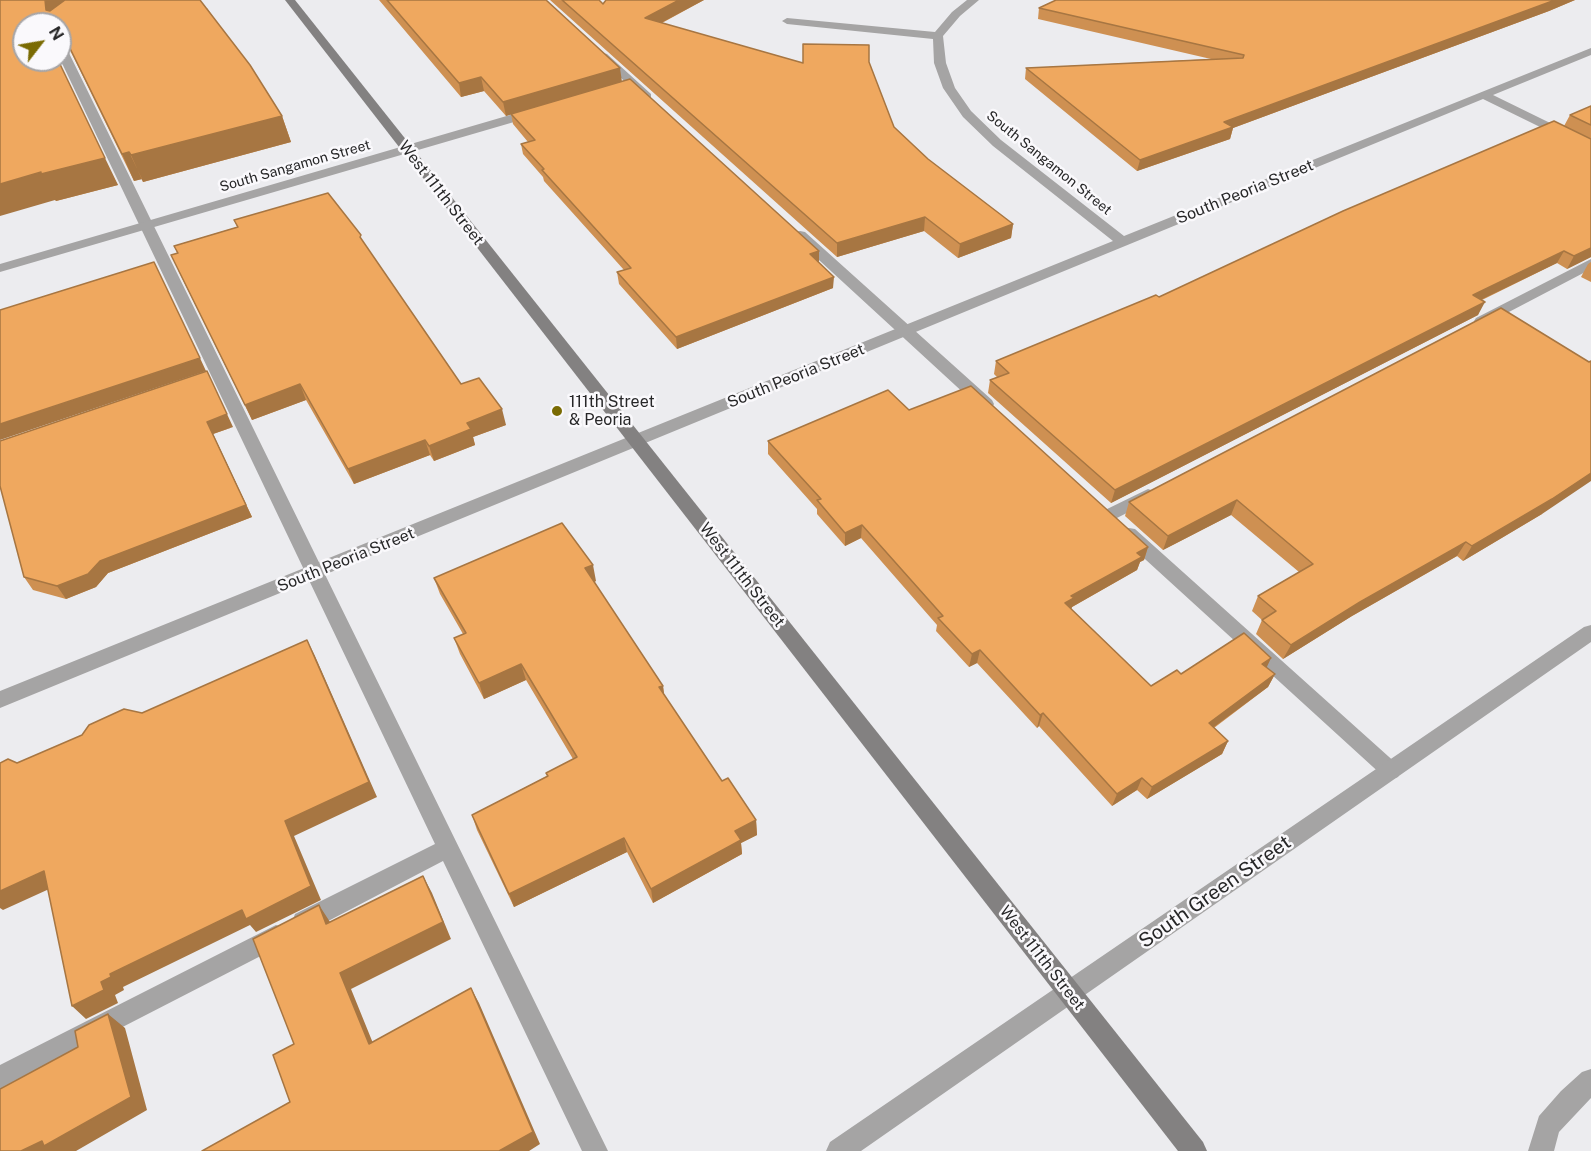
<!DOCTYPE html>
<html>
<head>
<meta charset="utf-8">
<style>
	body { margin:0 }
	#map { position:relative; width:1591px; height:1151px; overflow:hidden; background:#ececef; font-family:"Public Sans",sans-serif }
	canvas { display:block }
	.north { position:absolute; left:12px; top:12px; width:60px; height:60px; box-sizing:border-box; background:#faf9fc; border:2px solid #a6a5a7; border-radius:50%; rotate:59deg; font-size:16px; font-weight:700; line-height:24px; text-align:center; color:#272728 }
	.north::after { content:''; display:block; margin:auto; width:21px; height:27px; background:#7a6b03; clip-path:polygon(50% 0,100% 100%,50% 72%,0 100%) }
</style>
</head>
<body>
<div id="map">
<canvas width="1591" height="1151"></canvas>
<div class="north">N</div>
</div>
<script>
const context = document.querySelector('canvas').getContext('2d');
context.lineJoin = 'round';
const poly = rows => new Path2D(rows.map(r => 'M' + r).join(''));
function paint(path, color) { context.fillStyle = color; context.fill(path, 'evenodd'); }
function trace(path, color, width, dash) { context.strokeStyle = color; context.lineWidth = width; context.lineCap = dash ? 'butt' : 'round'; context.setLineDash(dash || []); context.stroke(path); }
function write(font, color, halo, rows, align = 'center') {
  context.font = font + ' "Public Sans",sans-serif'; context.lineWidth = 5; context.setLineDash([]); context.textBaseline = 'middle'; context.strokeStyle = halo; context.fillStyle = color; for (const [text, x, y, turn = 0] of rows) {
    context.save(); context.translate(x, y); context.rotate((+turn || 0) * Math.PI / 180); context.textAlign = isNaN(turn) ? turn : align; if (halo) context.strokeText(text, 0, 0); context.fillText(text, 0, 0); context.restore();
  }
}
paint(poly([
	[60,44,66,47,608,1151,582,1151,443,861,311,930,303,933,295,930,292,922,295,914,435,844,60,59,60,44],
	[603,53,607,54,651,94,651,98,643,98,599,58,599,54,603,53],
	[800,231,805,232,992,400,994,404,992,408,980,408,795,238,793,235,795,232,800,231],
	[1591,259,1591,269,1486,324,1481,326,1474,321,1476,318,1591,259],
	[1148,489,1154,491,1156,495,1154,499,1115,519,1109,521,1103,519,1100,515,1103,511,1148,489],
	[1129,528,1135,529,1398,765,1401,771,1398,777,1391,780,1384,777,1123,539,1120,534,1123,529,1129,528],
	[276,925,284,928,287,936,284,944,0,1090,0,1065,276,925],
	[1591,1069,1591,1098,1559,1132,1554,1151,1528,1151,1539,1116,1561,1091,1582,1072,1591,1069]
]), '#a5a4a4');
paint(poly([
	[967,0,979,0,960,16,943,36,946,63,955,88,971,111,1001,140,1124,236,1591,48,1591,55,1493,95,1591,143,1591,152,1483,99,0,708,0,691,1113,241,993,146,963,117,943,88,934,63,933,39,787,24,782,21,787,18,935,32,952,12,967,0],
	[534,108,538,109,538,115,0,272,0,264,534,108],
	[1591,625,1591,642,861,1151,826,1151,830,1142,1584,627,1591,625]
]), '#a5a4a4');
paint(poly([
	[285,0,295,0,1203,1142,1207,1151,1178,1151,285,0]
]), '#838181');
paint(poly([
	[0,0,207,8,282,116,291,142,143,182,142,179,134,181,68,46,60,42,60,24,24,24,118,185,56,201],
	[379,0,546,0,622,82,819,251,819,262,833,288,677,349,619,284,617,272,624,270,544,181,543,177,523,154,521,144,528,142,513,124,511,114,506,116,484,91,461,97],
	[550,0,599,0,603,4,606,0,704,0,662,23,803,63,869,62,894,127,928,159,1013,224,1011,238,958,258,924,231,837,257],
	[1056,0,1575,0,1549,11,1233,128,1230,139,1137,171,1025,79,1026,68,1211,59,1038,19,1039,8],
	[1591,106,1591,257,1567,269,1557,263,1482,300,1478,315,1111,503,988,393,990,380,997,377,994,374,996,361,1159,297,1564,126,1570,115],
	[234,220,363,242,461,384,506,425,473,437,475,445,434,461,430,455,354,484,306,400,252,420,178,270,177,253,174,246,237,227],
	[1591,262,1591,282,1581,277,1588,264],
	[1501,308,1542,514,1463,561,1457,556,1352,616,1283,659,1256,634,1262,620,1252,611,1258,596,1299,572,1231,515,1163,550,1125,516,1129,502],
	[909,410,1148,547,1144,560,1140,562,1137,570,1072,607,1071,609,1151,686,1181,674,1271,658,1266,667,1275,674,1268,687,1214,728,1228,741,1222,754,1147,799,1137,790,1112,806,1039,726,1037,728,977,663,969,667,936,631,937,625,861,538,845,546,817,514,817,509,768,454,768,441],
	[233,427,213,434,252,517,108,573,96,587,66,599,33,590,24,577,0,486],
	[434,578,596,581,594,582,663,686,664,695,722,781,756,820,757,835,741,843,742,854,653,903,627,852,514,907,477,830,472,815,547,776,546,773,573,759,526,680,484,699,460,654,454,638,463,634,440,594]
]), '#ce9052');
paint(poly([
	[45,0,118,0,56,20,46,10],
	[679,0,704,0,646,31,645,18],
	[1555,0,1575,0,1549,11,1233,128,1230,139,1137,171,1140,160,1224,122],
	[48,16,51,24,47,24],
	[620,68,622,82,506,116,503,102],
	[481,77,484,91,461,97,459,83],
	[282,116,291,142,143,182,131,155],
	[129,152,142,179,134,181,122,154],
	[105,158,118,185,56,201,55,200,0,216,0,184,41,172],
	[925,217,924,231,837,257,837,243],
	[1013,224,1011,238,958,258,960,244],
	[1591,248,1591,257,1567,269,1574,256],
	[819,251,819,262,810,254],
	[1564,251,1557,263,1466,307,1473,295],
	[834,277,833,288,677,349,676,337],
	[1485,302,1478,315,1111,503,1115,490],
	[200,358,206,371,0,440,0,424],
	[300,384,306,400,252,420,245,405],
	[502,409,506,425,473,437,475,445,434,461,429,446,467,423],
	[227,414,233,427,213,434,252,517,108,573,96,587,66,599,57,586,207,422],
	[425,440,430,455,354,484,348,469],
	[1591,473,1591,481,1542,514,1463,561,1472,546],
	[1237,500,1231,515,1163,550,1168,536],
	[862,525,861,538,845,546,845,533],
	[1466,542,1457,556,1352,616,1283,659,1291,645,1360,602],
	[1148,547,1144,560,1140,562,1137,570,1072,607,1070,612,1065,603,1071,596,1137,553],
	[593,565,596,581,589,584,585,568],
	[307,640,315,656,377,797,294,836,321,900,256,932,250,925,123,987,124,990,115,995,118,1003,86,1019,72,1006,101,982,285,821],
	[980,650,977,663,969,667,972,654],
	[1271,658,1265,671,1262,664],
	[521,664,526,680,484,699,479,683],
	[1275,674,1268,687,1203,735,1209,723],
	[663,686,665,701,659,687],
	[1043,713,1039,726,1037,728,1040,715],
	[1228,741,1222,754,1147,799,1152,787],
	[1142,778,1137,790,1112,806,1117,794],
	[756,820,757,835,741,843,742,854,653,903,651,889,735,831],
	[624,838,627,852,514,907,509,894],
	[44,871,58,885,3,910,0,908,0,891],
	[423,876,432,893,451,939,351,989,379,1058,369,1044,340,973],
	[319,905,330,922,326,924],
	[471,988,479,1003,540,1144,529,1151,499,1151],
	[108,1014,125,1028,147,1110,76,1151,21,1151]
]), '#a77642');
const building = poly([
	[0,0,45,0,46,10,50,11,65,0,200,0,250,65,282,116,131,155,129,152,122,154,60,28,60,24,58,24,56,20,48,16,47,24,24,24,24,60,58,60,105,158,41,174,41,172,0,184,0,0],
	[387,0,546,0,620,68,503,102,481,77,459,83,387,0],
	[562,0,599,0,603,4,606,0,679,0,645,18,803,63,803,44,869,45,869,62,894,127,928,159,1013,224,960,244,925,217,837,243,562,0],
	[1056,0,1555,0,1224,122,1233,127,1140,160,1026,68,1243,58,1244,55,1039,8,1056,0],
	[630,79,819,251,810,254,834,277,676,337,617,272,631,268,542,170,544,169,521,144,535,140,511,114,630,79],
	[1591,106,1591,125,1570,115,1591,106],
	[1554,121,1591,139,1591,248,1574,256,1564,251,1473,295,1485,302,1115,490,990,380,1009,373,996,361,1156,295,1159,297,1343,211,1554,121],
	[328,193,361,235,360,237,461,384,479,378,502,409,467,423,471,429,429,446,425,440,348,469,300,384,245,405,171,255,178,253,174,246,238,227,234,220,328,193],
	[154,262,200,358,0,424,0,310,154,262],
	[1501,308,1589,362,1591,361,1591,473,1552,499,1472,546,1466,542,1360,602,1291,645,1262,620,1276,611,1258,596,1313,564,1237,500,1168,536,1129,502,1501,308],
	[207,371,227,414,207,422,246,505,100,561,88,574,57,586,24,577,0,486,0,441,207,371],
	[971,386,1148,547,1137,553,1142,557,1071,596,1074,598,1065,603,1151,686,1177,670,1181,674,1244,633,1271,658,1262,664,1275,674,1209,723,1228,741,1152,787,1142,778,1117,794,1043,713,1040,715,980,650,972,654,938,618,943,616,862,525,845,533,817,500,821,499,768,441,888,390,909,410,971,386],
	[562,523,593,565,585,568,663,686,659,687,722,781,728,778,756,820,735,831,741,840,651,889,624,838,509,894,472,815,548,776,546,773,577,757,521,664,479,683,454,638,466,633,434,578,562,523],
	[307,640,369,782,285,821,311,886,246,919,242,910,110,974,111,977,101,982,104,990,72,1006,44,871,0,891,0,763,8,759,17,763,82,735,89,725,124,709,142,713,307,640],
	[423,876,443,922,340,973,369,1044,471,988,533,1132,499,1151,202,1151,290,1102,273,1055,294,1044,253,939,319,905,326,924,423,876],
	[108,1014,131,1097,44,1146,42,1141,21,1151,0,1151,0,1089,78,1047,75,1031,108,1014]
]);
paint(building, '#efa85f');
trace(building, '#a77642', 1.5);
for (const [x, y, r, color] of [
	[557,411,6,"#7a6b03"]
]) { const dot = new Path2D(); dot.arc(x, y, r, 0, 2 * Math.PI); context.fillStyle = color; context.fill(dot); trace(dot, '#faf9fc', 2); }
write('14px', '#272728', '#faf9fc', [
	["South Sangamon Street",1049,163,39],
	["South Sangamon Street",295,166,-16]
]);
write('16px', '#272728', '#faf9fc', [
	["South Peoria Street",1245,192,-22],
	["West 111th Street",441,193,52],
	["South Peoria Street",796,376,-22],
	["South Peoria Street",346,560,-22],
	["West 111th Street",742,575,52],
	["West 111th Street",1042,958,52]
]);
write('16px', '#272728', '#faf9fc', [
	["111th Street",569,402],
	["& Peoria",569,420]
], 'left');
write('20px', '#272728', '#faf9fc', [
	["South Green Street",1215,892,-35]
]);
</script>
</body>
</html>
